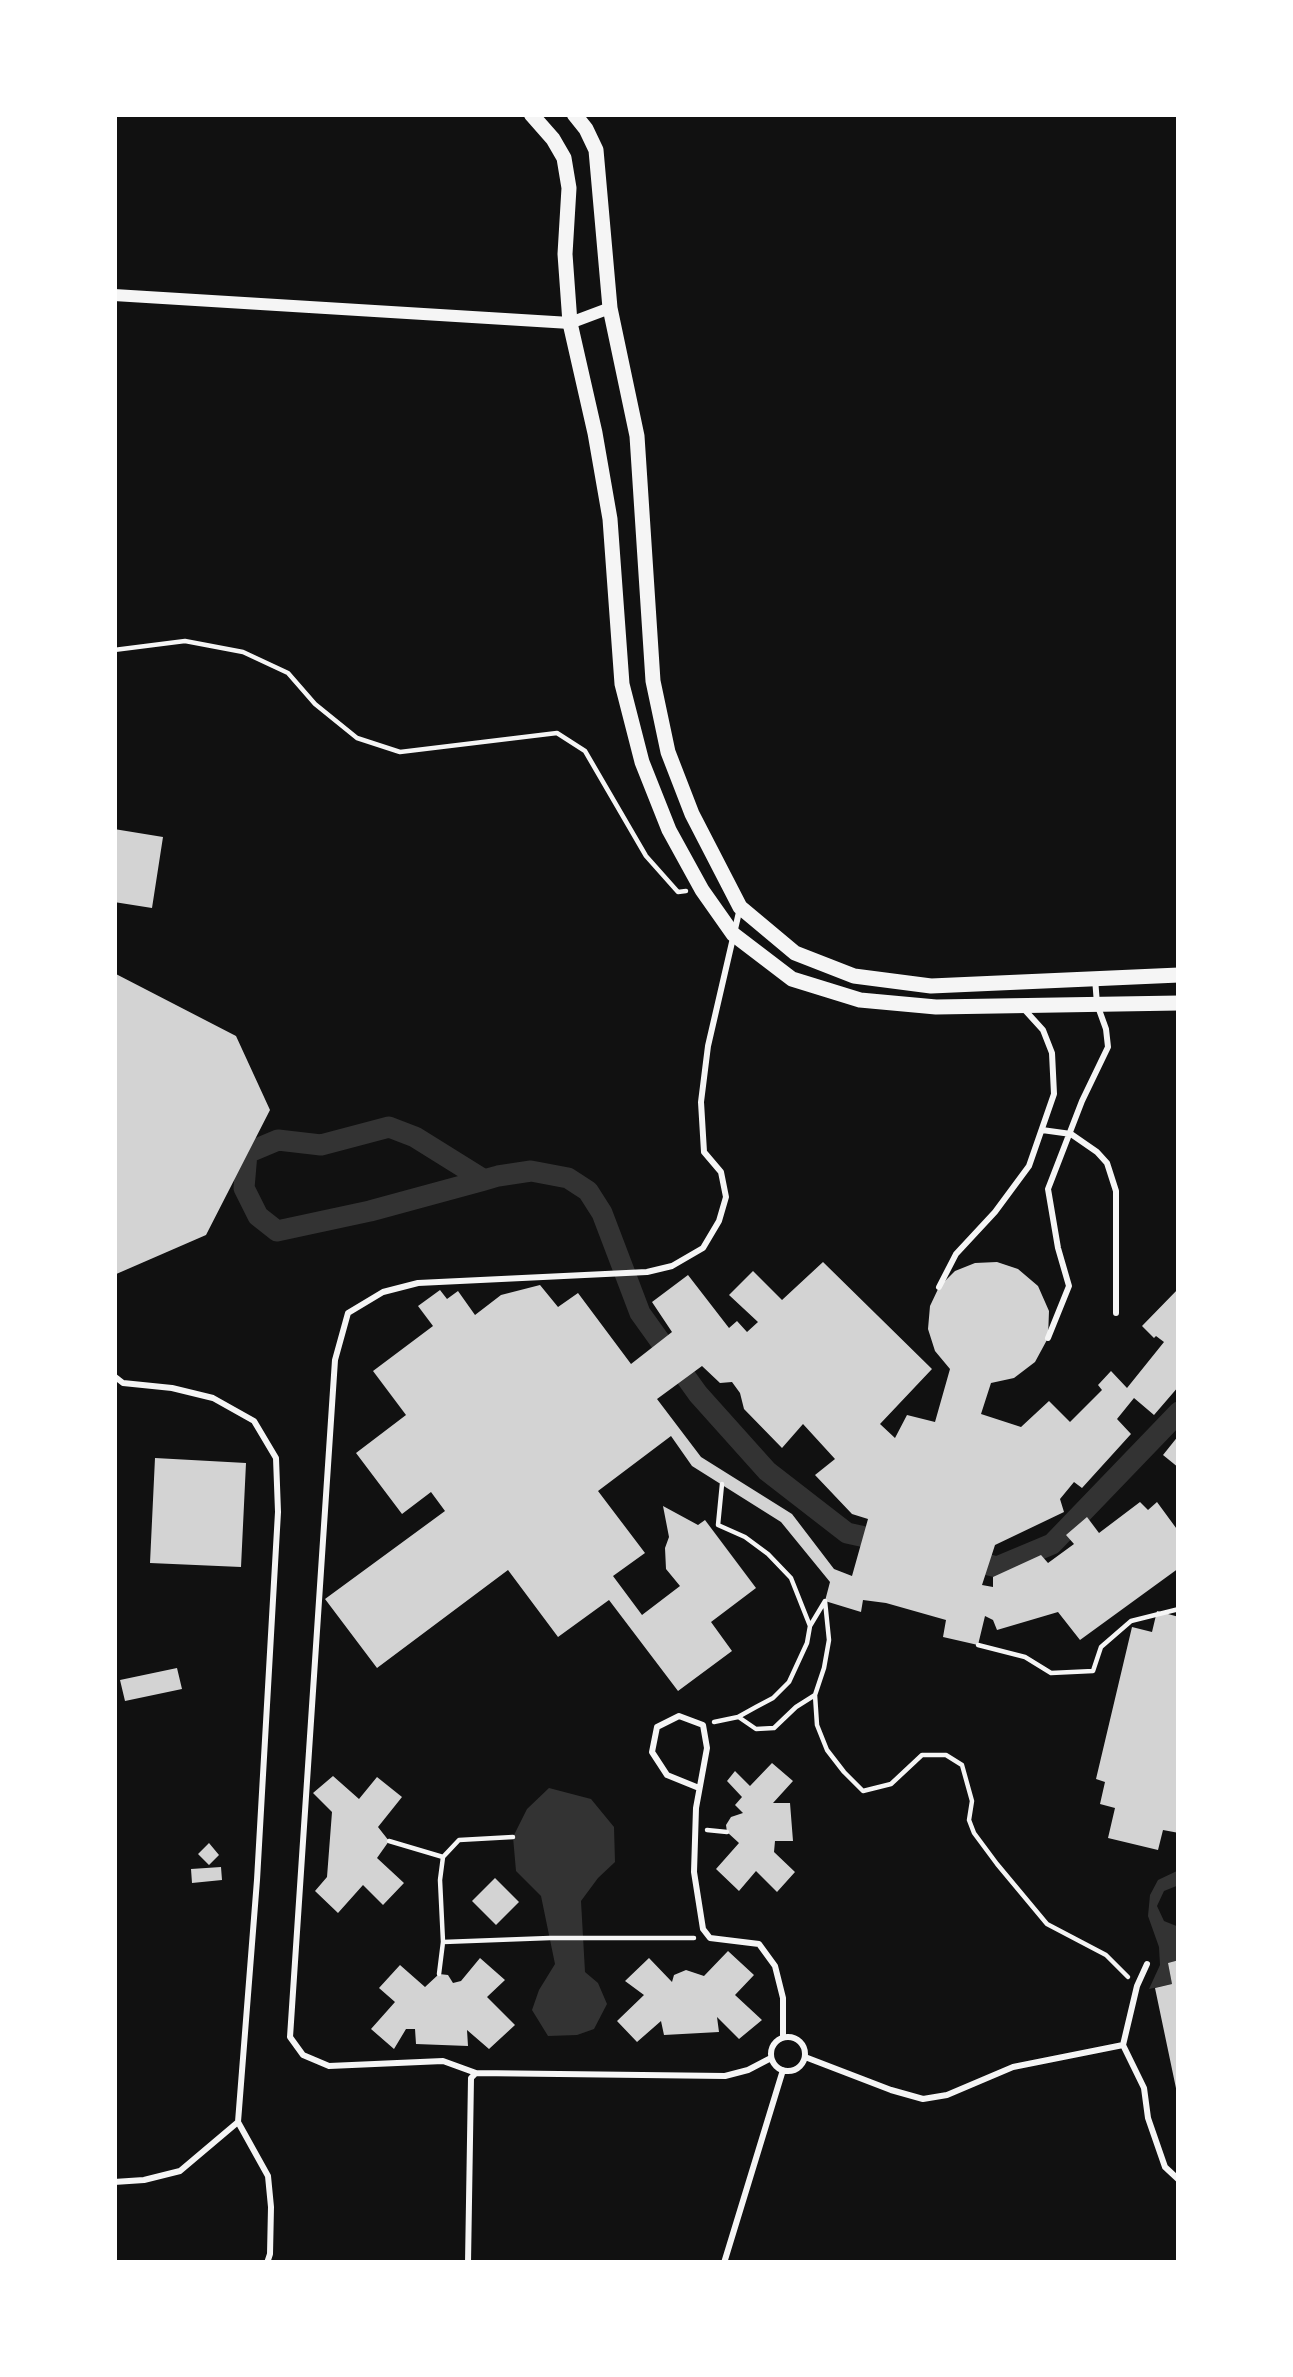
<!DOCTYPE html>
<html>
<head>
<meta charset="utf-8">
<style>
	body { margin:0 }
	#map { position:relative; width:1293px; height:2377px; overflow:hidden; background:#111; font-family:Roboto,sans-serif }
	canvas { display:block }
	.frame { position:absolute; inset:0; border:117px solid #fff; pointer-events:none }
</style>
</head>
<body>
<div id="map">
<canvas width="1293" height="2377"></canvas>
<div class="frame"></div>
</div>
<script>
const context = document.querySelector('canvas').getContext('2d');
context.lineJoin = 'round';
function paint(path, color) { context.fillStyle = color; context.fill(path, 'evenodd'); }
const poly = rows => new Path2D(rows.map(r => 'M' + r).join(''));
function trace(path, color, width, dash) { context.strokeStyle = color; context.lineWidth = width; context.lineCap = dash ? 'butt' : 'round'; context.setLineDash(dash || []); context.stroke(path); }
paint(poly([
	[549,1788,591,1799,614,1827,615,1862,598,1878,581,1901,585,1972,598,1983,607,2004,594,2029,577,2035,548,2036,532,2010,539,1990,555,1964,541,1896,516,1871,513,1837,527,1809],
	[1179,1870,1179,1885,1164,1891,1157,1906,1164,1921,1179,1927,1179,1960,1168,1963,1172,1984,1149,1989,1160,1965,1159,1947,1148,1916,1150,1895,1158,1880]
]), '#333');
trace(poly([
	[484,1180,415,1137,389,1127,321,1145,278,1140,247,1153,244,1188,258,1216,277,1231,370,1211,484,1180,498,1176,531,1171,568,1178,588,1191,602,1213,640,1313,698,1394,767,1471,847,1533,888,1542],
	[965,1559,997,1567,1052,1544,1179,1412]
]), '#333', 21);
paint(poly([
	[114,829,163,837,152,908,114,902],
	[114,973,236,1036,270,1110,206,1235,114,1275],
	[823,1262,932,1369,880,1424,895,1438,907,1415,935,1422,950,1369,935,1351,928,1329,930,1306,939,1287,955,1271,975,1263,997,1262,1018,1269,1038,1286,1049,1311,1048,1338,1035,1362,1014,1378,991,1383,981,1414,1021,1427,1049,1401,1070,1422,1102,1390,1098,1385,1111,1371,1127,1388,1164,1342,1156,1336,1154,1338,1142,1326,1179,1288,1179,1386,1154,1415,1134,1398,1117,1419,1131,1434,1082,1488,1074,1482,1060,1499,1064,1512,995,1545,982,1585,993,1587,993,1577,1041,1555,1048,1563,1074,1544,1066,1535,1087,1517,1099,1533,1140,1502,1148,1510,1157,1502,1179,1532,1179,1568,1080,1640,1058,1612,997,1630,993,1620,985,1616,978,1645,943,1637,946,1620,886,1603,863,1600,861,1612,825,1601,830,1582,781,1522,692,1466,671,1436,598,1491,645,1553,613,1576,642,1615,680,1586,666,1569,665,1548,669,1537,663,1506,698,1525,705,1520,756,1588,711,1622,732,1651,678,1691,609,1600,558,1637,508,1570,377,1668,325,1599,445,1511,431,1492,402,1514,356,1453,406,1415,373,1371,433,1326,418,1306,440,1290,447,1299,458,1291,475,1315,501,1295,540,1285,558,1307,578,1293,631,1364,672,1332,652,1302,688,1275,729,1328,737,1321,747,1332,758,1322,729,1295,753,1271,782,1300],
	[702,1366,720,1383,732,1382,740,1393,744,1409,782,1448,803,1424,835,1459,815,1475,852,1514,868,1519,852,1576,834,1569,792,1514,701,1457,657,1399],
	[1179,1435,1179,1468,1163,1455],
	[155,1458,246,1463,241,1567,150,1563],
	[1157,1611,1179,1617,1179,1833,1163,1830,1158,1850,1108,1838,1115,1808,1100,1804,1105,1782,1096,1779,1132,1627,1152,1632],
	[177,1668,182,1689,125,1701,120,1680],
	[772,1763,793,1781,773,1803,790,1803,793,1841,775,1841,774,1852,795,1872,777,1892,756,1871,739,1891,716,1869,739,1843,727,1832,726,1825,731,1817,743,1813,735,1805,742,1797,727,1781,735,1771,750,1786],
	[333,1776,359,1799,377,1777,402,1797,378,1827,389,1841,377,1858,404,1883,383,1905,363,1885,338,1913,315,1891,327,1877,332,1812,313,1793],
	[209,1843,219,1855,209,1865,198,1854],
	[221,1867,222,1880,192,1883,191,1869],
	[495,1878,519,1902,496,1925,472,1901],
	[728,1951,754,1975,735,1995,762,2020,739,2039,717,2017,719,2032,664,2035,661,2021,637,2042,617,2021,644,1995,625,1981,649,1958,672,1982,674,1975,686,1970,704,1976],
	[480,1958,505,1980,487,1997,515,2025,489,2049,467,2030,468,2046,416,2044,415,2029,406,2029,394,2049,371,2029,395,2002,379,1988,400,1965,425,1987,439,1974,448,1975,453,1983,461,1981],
	[1179,1960,1179,2093,1177,2093,1155,1988,1172,1984,1168,1963]
]), '#d3d3d3');
trace(poly([
	[114,650,185,641,243,652,288,673,315,704,357,738,400,752,557,733,585,751,646,856,678,892,686,891],
	[722,1484,718,1525,745,1537,768,1554,791,1578,810,1626],
	[978,1645,1025,1657,1051,1673,1093,1671,1101,1647,1131,1621,1179,1609],
	[815,1695,817,1725,827,1750,844,1772,863,1791,891,1784,922,1755,946,1755,962,1765,972,1801,969,1820,974,1833,997,1864,1047,1924,1106,1955,1128,1977],
	[740,1718,756,1729,774,1728,796,1707,815,1695,824,1668,829,1640,825,1601],
	[714,1722,738,1717,756,1707,773,1698,789,1682,807,1643,810,1626,825,1601],
	[707,1830,727,1832],
	[513,1837,459,1840,443,1857,440,1880,443,1942,550,1938,694,1938],
	[389,1841,443,1857],
	[439,1974,443,1942]
]), '#f5f5f5', 4.5);
trace(poly([
	[1042,1130,1071,1134,1097,1152,1107,1163,1116,1191,1116,1313],
	[939,1287,956,1254,995,1212,1029,1166,1054,1094,1052,1053,1043,1030,1023,1008],
	[1048,1338,1069,1286,1058,1248,1048,1189,1082,1101,1108,1047,1106,1029,1097,1004,1095,978],
	[114,1376,123,1383,172,1388,213,1398,254,1421,276,1458,278,1512,257,1880,238,2122,268,2176,271,2207,270,2254,267,2263],
	[699,1788,667,1775,652,1752,657,1727,679,1716,703,1725,707,1748,696,1808,694,1872,703,1929,710,1938,759,1944,775,1966,783,1998,783,2037],
	'771 2054a17 17 0 1 1 34 0a17 17 0 1 1-34 0Z',
	[1123,2045,1144,2088,1148,2118,1165,2167,1179,2180],
	[805,2057,891,2090,923,2099,947,2095,1013,2067,1123,2045,1137,1986,1147,1964],
	[476,2073,443,2061,329,2066,303,2055,290,2037,335,1360,348,1313,383,1292,418,1283,647,1272,672,1266,703,1248,719,1221,726,1197,721,1172,704,1152,701,1102,708,1046,739,912],
	[114,2182,144,2180,180,2171,238,2122],
	[468,2263,471,2078,476,2073,725,2076,748,2070,771,2058],
	[724,2263,783,2070]
]), '#f5f5f5', 6);
trace(poly([
	[114,295,570,323,610,308]
]), '#f5f5f5', 12);
trace(poly([
	[531,114,553,139,564,158,569,188,565,254,570,323,595,433,610,519,622,684,642,762,669,830,702,890,733,934,792,979,860,1000,936,1007,1179,1003],
	[574,114,586,129,596,150,610,308,637,436,653,681,668,752,692,814,740,907,795,953,854,976,931,986,1179,975]
]), '#f5f5f5', 15);
</script>
</body>
</html>
